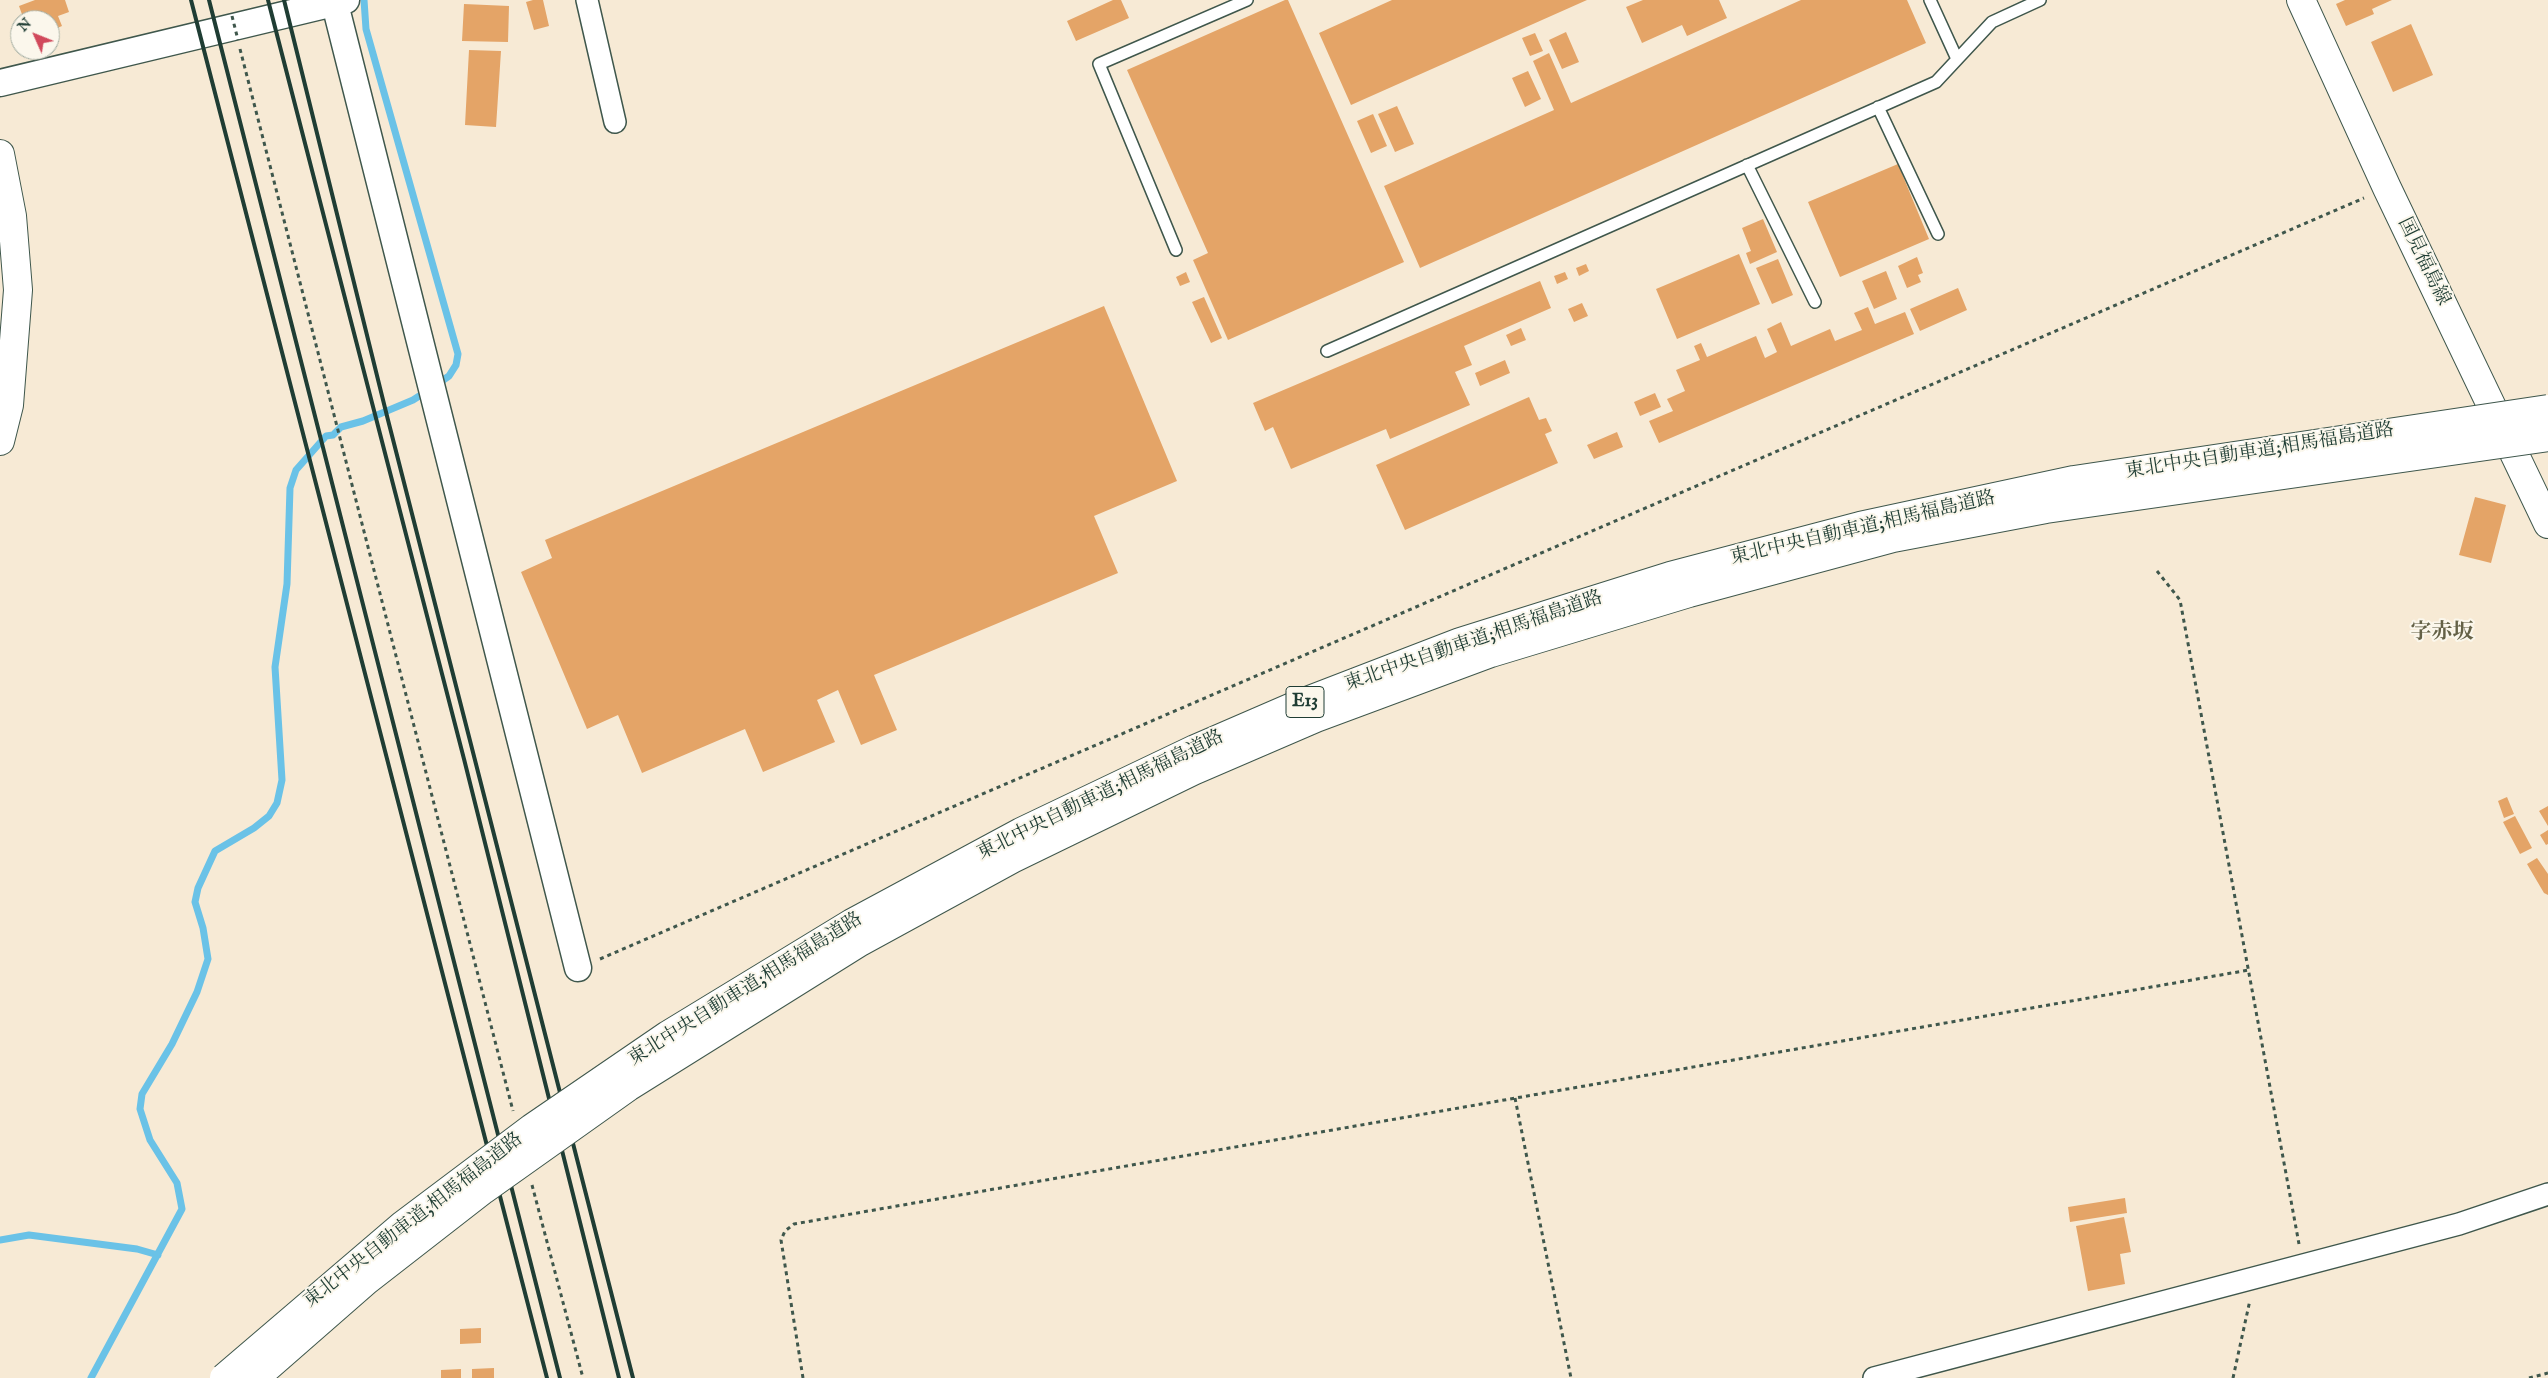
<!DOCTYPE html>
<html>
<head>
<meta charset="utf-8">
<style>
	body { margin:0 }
	#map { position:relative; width:2548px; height:1378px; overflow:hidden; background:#f7ead5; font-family:"IM FELL English",serif }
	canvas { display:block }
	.north { position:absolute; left:10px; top:10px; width:50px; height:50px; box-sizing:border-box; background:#fbf7ec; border:1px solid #a3ada2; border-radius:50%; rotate:314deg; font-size:14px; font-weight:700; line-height:20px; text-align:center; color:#1f3d34 }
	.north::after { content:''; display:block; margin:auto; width:18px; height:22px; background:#d1495b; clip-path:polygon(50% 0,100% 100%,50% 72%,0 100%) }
</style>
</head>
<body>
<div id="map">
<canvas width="2548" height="1378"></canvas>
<div class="north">N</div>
</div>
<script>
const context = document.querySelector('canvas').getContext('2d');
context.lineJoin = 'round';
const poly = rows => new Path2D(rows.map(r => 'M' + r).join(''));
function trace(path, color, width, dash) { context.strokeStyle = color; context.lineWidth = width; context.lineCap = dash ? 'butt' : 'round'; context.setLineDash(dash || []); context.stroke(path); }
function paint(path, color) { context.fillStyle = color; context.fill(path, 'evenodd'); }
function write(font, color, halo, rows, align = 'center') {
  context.font = font + ' "IM FELL English","Noto Serif JP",serif'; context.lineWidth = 4; context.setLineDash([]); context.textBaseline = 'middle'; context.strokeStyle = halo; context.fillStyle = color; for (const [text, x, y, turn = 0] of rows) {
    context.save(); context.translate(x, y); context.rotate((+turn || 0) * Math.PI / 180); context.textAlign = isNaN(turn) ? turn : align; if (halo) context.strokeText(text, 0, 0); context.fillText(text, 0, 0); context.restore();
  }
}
trace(poly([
	[364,0,366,29,458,354,456,365,449,376,436,385],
	[0,1240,29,1235,137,1249,158,1255],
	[91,1378,182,1209,177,1183,150,1140,140,1109,142,1094,172,1044,197,992,208,959,203,928,195,902,198,888,215,851,254,828,269,816,277,803,282,780,275,667,287,584,290,488,296,470,326,436,333,435,341,427,363,421,413,400,427,391]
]), '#6ac2e7', 7);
paint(poly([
	[35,0,65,0,69,12,58,16,62,26,50,31,50,20,24,20,19,6],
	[533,0,543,0,549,26,534,30,526,2],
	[1113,0,1121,0,1129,18,1076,41,1067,21],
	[1285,0,1288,0,1404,262,1228,340,1193,260,1208,253,1127,70],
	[1392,0,1587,0,1351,105,1319,33],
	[1643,0,1719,0,1727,18,1687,36,1682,25,1642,43,1626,7],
	[1801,0,1907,0,1926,43,1420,268,1384,186,1554,110,1533,61,1549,53,1571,103],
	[2345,0,2392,0,2372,9,2374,14,2346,26,2336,4],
	[464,4,509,6,508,42,462,41],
	[2411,24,2433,75,2393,92,2371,42],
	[1566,32,1579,62,1562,69,1549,40],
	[1535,33,1543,51,1530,56,1522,38],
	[469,50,501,51,496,127,465,125],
	[1528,71,1541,99,1525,107,1512,78],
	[1397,106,1414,144,1395,152,1378,114],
	[1373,114,1387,146,1371,153,1357,121],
	[1898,164,1929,239,1840,277,1808,202],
	[1763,219,1777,252,1750,264,1746,253,1751,251,1742,228],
	[1739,254,1760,304,1677,339,1656,289],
	[1917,257,1923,273,1918,275,1921,282,1907,288,1898,266],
	[1778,259,1793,295,1772,304,1756,268],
	[1586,264,1589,271,1579,276,1576,268],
	[1886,271,1897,299,1874,309,1862,281],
	[1186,272,1190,282,1180,286,1176,277],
	[1565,272,1568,279,1557,284,1554,276],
	[1540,281,1551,308,1464,346,1472,365,1455,372,1470,405,1390,439,1386,429,1291,469,1273,427,1265,431,1253,403],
	[1958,288,1967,310,1920,331,1910,309],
	[1204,297,1222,338,1211,343,1192,302],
	[1582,303,1588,316,1574,322,1568,309],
	[1104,306,1177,481,1094,516,1118,573,874,675,897,730,861,745,838,690,817,700,835,742,763,772,745,729,642,773,618,715,587,729,521,572,552,558,545,540],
	[1868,307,1875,324,1905,312,1914,334,1659,443,1649,421,1673,411,1667,399,1685,391,1676,370,1700,360,1694,346,1701,343,1707,357,1756,336,1765,358,1777,352,1767,329,1781,322,1791,346,1830,329,1835,341,1862,330,1854,313],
	[1521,328,1526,340,1511,346,1506,335],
	[1505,360,1510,373,1480,386,1475,373],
	[1655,393,1661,407,1640,416,1634,402],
	[1529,397,1539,420,1546,418,1552,431,1545,434,1558,463,1405,530,1376,465],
	[1617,432,1623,447,1594,459,1587,445],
	[2475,497,2506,505,2491,563,2459,555],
	[2507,797,2514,814,2504,818,2498,801],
	[2548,806,2548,826,2539,811],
	[2515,816,2532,848,2520,854,2503,822],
	[2548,830,2548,844,2546,845,2540,835],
	[2537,858,2548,874,2548,895,2544,893,2527,864],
	[2125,1198,2127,1213,2070,1222,2068,1207],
	[2124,1217,2131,1252,2120,1254,2125,1284,2088,1291,2076,1226],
	[481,1328,481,1343,460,1344,460,1329],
	[494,1368,494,1378,472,1378,472,1369],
	[461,1369,461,1378,441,1378,441,1370]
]), '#e4a467');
const service = poly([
	[1930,0,1957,59],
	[1878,107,1938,234],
	[1747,165,1815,302],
	[1176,250,1099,64,1247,0],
	[1327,351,1936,82,1992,22,2040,0]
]);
const minor = poly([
	[587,0,615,122],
	[1874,1378,2459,1224,2548,1194]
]);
const tertiary = poly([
	[334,0,578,968],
	[0,83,346,0]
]);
const secondary = poly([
	[2301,0,2387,188,2548,524],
	[0,154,12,216,18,290,9,405,0,441]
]);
trace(service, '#3f574c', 14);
trace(minor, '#3f574c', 24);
trace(tertiary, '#3f574c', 29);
trace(secondary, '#3f574c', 30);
trace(poly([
	[240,49,513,1111],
	[2157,571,2180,600,2299,1244],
	[600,959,2364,198],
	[1515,1098,1571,1378],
	[532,1185,583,1378],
	[803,1378,781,1240,785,1231,794,1224,2249,970],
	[2233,1378,2250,1300],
	[2529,1378,2548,1373]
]), '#3f574c', 3, [4, 4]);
trace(service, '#fff', 11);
trace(minor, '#fff', 21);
trace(tertiary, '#fff', 26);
trace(secondary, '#fff', 28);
trace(poly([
	[191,0,547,1378],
	[209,0,560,1378],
	[268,0,464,759,619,1378],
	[284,0,388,420,633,1378]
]), '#1f3d34', 4);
const motorwayBridge = poly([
	[224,1378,403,1225,532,1128,668,1035,852,923,1021,832,1195,749,1299,704,1460,642,1670,576,1860,526,2074,480,2548,409],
	[255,1378,366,1281,483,1190,628,1087,860,942,1012,859,1193,771,1316,718,1491,653,1689,593,1893,538,2046,509,2548,437]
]);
trace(motorwayBridge, '#3f574c', 30, []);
trace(poly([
	[232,16,238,40]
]), '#3f574c', 3, [4, 4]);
trace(motorwayBridge, '#fff', 28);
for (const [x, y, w] of [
	[1305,702,38]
]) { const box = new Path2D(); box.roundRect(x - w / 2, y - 15.5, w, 31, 4); context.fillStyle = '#fbf7ec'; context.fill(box); trace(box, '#1f3d34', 1); }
write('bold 18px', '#1f3d34', null, [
	["E13",1305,702]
]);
write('19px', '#1f3d34', '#fbf7ec', [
	["国見福島線",2423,262,64],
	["東北中央自動車道;相馬福島道路",2260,452,-9],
	["東北中央自動車道;相馬福島道路",1863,529,-13],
	["東北中央自動車道;相馬福島道路",1474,642,-19],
	["東北中央自動車道;相馬福島道路",1101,796,-26],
	["東北中央自動車道;相馬福島道路",746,990,-32],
	["東北中央自動車道;相馬福島道路",414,1221,-38]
]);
write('bold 21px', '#646146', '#fbf7ec', [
	["字赤坂",2442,634]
]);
</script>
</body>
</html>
